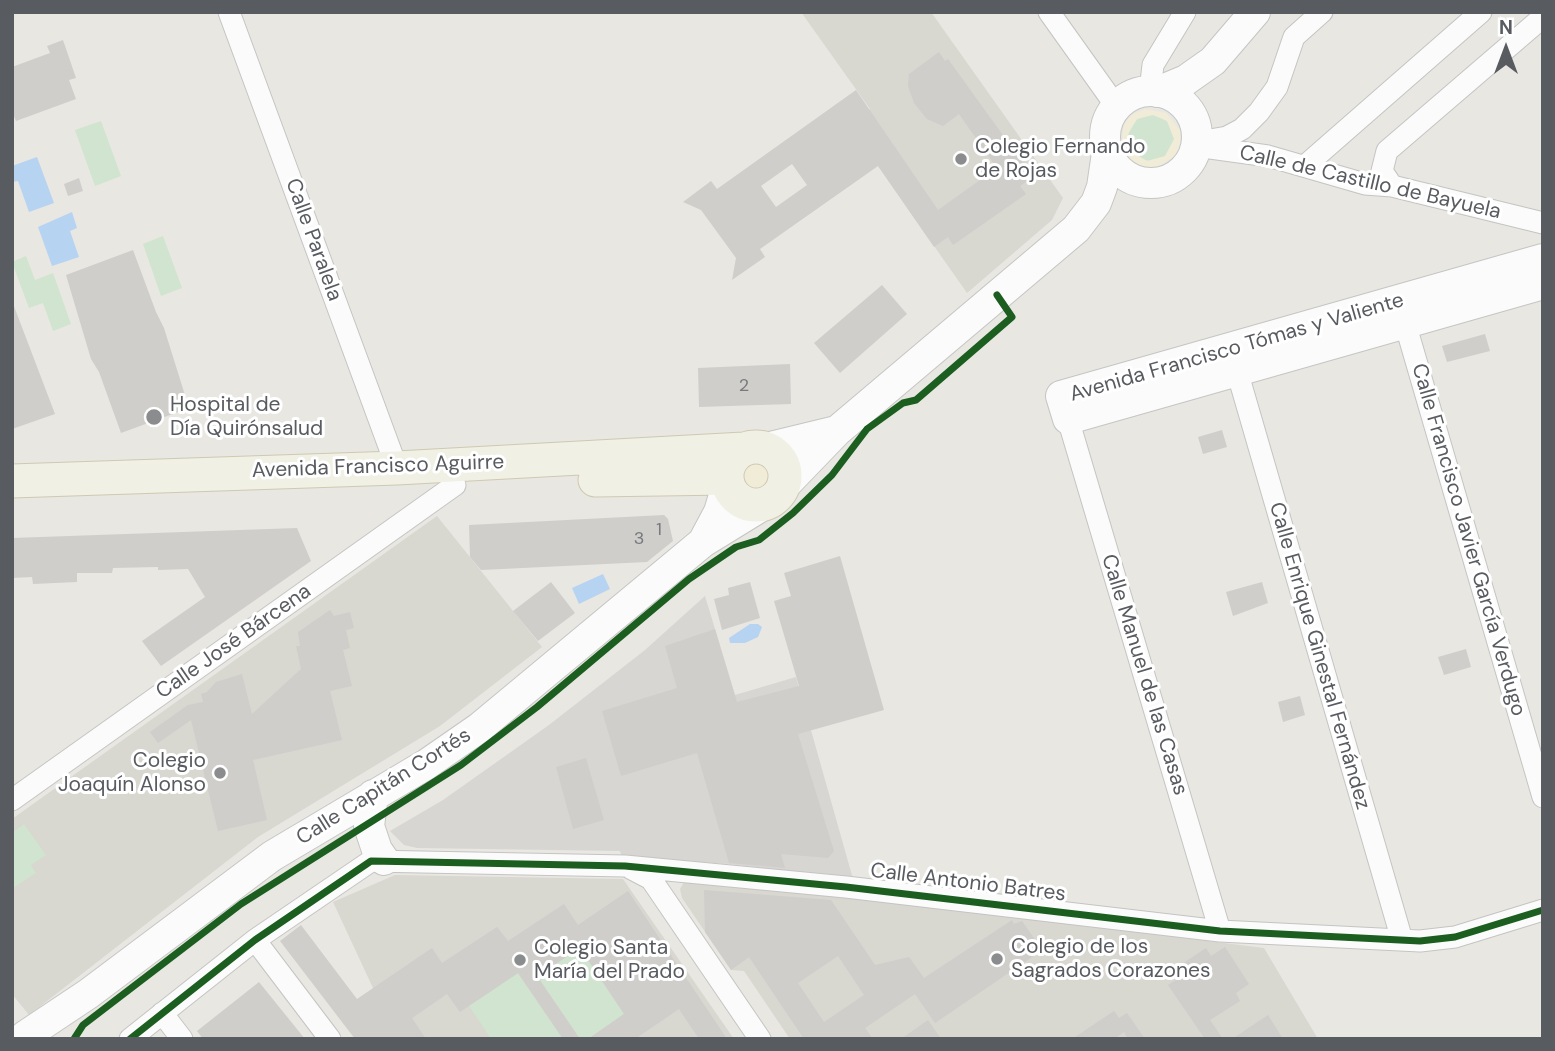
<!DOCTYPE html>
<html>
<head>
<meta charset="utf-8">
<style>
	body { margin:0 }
	#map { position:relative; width:1555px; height:1051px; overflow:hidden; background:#e8e7e2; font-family:"DM Sans",sans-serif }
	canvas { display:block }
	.frame { position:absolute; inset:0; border:14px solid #585b60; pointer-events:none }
	.north { position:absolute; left:1471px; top:14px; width:70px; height:70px; -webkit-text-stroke:5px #fff; paint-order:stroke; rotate:0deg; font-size:19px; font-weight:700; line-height:28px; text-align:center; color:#585b60 }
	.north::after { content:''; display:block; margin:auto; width:24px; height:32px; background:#585b60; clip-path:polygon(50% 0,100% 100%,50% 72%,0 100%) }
</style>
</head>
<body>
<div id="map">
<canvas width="1555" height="1051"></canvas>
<div class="frame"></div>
<div class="north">N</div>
</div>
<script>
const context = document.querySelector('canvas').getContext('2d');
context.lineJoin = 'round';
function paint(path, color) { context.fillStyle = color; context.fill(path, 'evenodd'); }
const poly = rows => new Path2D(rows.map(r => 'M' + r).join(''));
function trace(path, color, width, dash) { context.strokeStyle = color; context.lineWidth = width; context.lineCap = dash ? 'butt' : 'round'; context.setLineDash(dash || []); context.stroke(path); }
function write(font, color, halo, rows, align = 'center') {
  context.font = font + ' "DM Sans",sans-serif'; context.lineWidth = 6; context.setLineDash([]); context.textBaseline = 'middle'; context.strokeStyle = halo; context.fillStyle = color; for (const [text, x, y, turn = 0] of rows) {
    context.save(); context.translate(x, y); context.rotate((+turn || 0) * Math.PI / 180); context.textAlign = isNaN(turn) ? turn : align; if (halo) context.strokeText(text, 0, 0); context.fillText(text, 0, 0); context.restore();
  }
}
paint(poly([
	[705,596,735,695,796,677,853,879,729,864,622,857,620,851,417,848,404,845,390,831,443,800,549,725,645,650]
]), '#d7d6d2');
paint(poly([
	[801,12,931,12,1063,198,1052,220,967,293,878,166,863,114,870,109],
	[437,516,542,647,440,726,258,837,29,1015,12,994,12,819],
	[395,875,623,879,734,1039,409,1039,373,988,333,902],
	[684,882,849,896,1264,948,1318,1039,790,1039,744,971,731,970,682,898,680,889]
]), '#d8d7d0');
paint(poly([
	'1128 138a23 23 0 1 1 46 0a23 23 0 1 1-46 0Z',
	[101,121,121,176,95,186,75,130],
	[163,236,182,288,161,296,143,244],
	[26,256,35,280,53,273,71,324,53,331,43,303,29,308,12,262],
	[24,824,46,855,31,865,36,873,12,889,12,833],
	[580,948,624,1014,588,1039,580,1039,537,976],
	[518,973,563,1039,491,1039,469,1006]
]), '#d0e4cf');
paint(poly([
	[1145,109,1166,113,1180,130,1180,143,1176,155,1158,167,1142,167,1133,163,1121,145,1124,123,1133,114],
	[1153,115,1167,121,1174,139,1165,156,1147,161,1132,152,1128,134,1137,119],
	'742 475a16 16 0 1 1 32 0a16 16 0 1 1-32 0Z'
]), '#f0ecd7');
paint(poly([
	[37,157,54,203,29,212,18,181,12,182,12,166],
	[72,212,77,228,70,231,79,257,52,266,38,227],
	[603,574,610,589,579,604,572,588],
	[750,624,758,624,762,627,758,637,745,643,730,643,729,638]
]), '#b6d3f2');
paint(poly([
	[63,40,76,78,69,80,76,99,16,121,12,111,12,67,50,53,47,46],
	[939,52,945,61,948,59,1033,177,1020,186,1026,194,953,245,948,237,934,247,878,166,760,249,765,257,732,280,736,258,701,210,683,202,711,181,717,189,856,90,938,210,997,168,959,114,943,126,927,119,914,103,908,86,909,74],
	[792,164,807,185,776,207,761,186],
	[79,178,83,191,68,196,64,184],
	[133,250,156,312,164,328,189,408,121,433,99,372,91,359,66,275],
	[882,285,907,314,840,373,814,343],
	[12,301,55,414,12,429],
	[1485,334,1490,351,1447,362,1442,346],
	[790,364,791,404,699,407,698,368],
	[1222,430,1227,447,1203,454,1198,437],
	[664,515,668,519,673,541,647,562,481,570,470,557,469,525],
	[297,528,311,561,161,666,142,641,205,597,188,569,158,570,158,567,113,568,112,573,77,573,77,582,33,584,32,577,12,578,12,538],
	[840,556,884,710,798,734,834,851,828,858,781,854,785,868,729,863,697,753,621,776,602,711,677,688,665,646,715,629,737,702,799,686,774,601,791,596,784,573],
	[551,582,575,613,538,641,513,611],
	[750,582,760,618,722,630,714,599,729,595,728,588],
	[1262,582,1268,603,1233,616,1226,592],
	[330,610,334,616,350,612,354,628,346,630,350,648,343,650,352,686,330,691,342,740,253,760,267,820,218,831,191,720,158,743,150,732,188,705,203,702,201,694,207,692,216,682,242,674,252,714,301,669,296,646,300,646,298,632],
	[1466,649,1471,667,1444,675,1438,657],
	[1300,696,1305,715,1283,722,1278,702],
	[586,758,604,820,573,829,556,767],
	[704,890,831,900,875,965,909,957,924,978,1012,920,1014,924,1022,921,1040,947,1033,952,1035,955,935,1023,915,994,865,1028,873,1039,804,1039,749,957,731,970,705,932],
	[838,956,864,995,824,1022,798,983],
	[628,891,727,1039,699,1039,679,1009,635,1039,588,1039,624,1014,580,948,537,976,580,1039,563,1039,518,973,460,1012,447,994,412,1018,426,1039,355,1039,280,941,301,925,357,999,432,948,442,963,497,927,508,941,564,904,578,925],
	[1225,947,1249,984,1236,993,1240,1001,1210,1020,1223,1039,1205,1039,1168,985,1179,978,1173,970,1206,948,1211,956],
	[259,982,305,1039,203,1039,197,1031],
	[1114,1011,1119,1018,1127,1013,1145,1039,1128,1039,1124,1032,1114,1039,1072,1039],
	[1268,1015,1283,1039,1232,1039],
	[928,1020,941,1039,901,1039]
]), '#cfcecb');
const street = poly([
	[229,12,397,468],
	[1049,12,1116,106],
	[1150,91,1153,65,1185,12],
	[1202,138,1210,140,1227,137,1242,129,1259,112,1277,87,1294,37,1322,12],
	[1196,146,1268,156,1365,184,1392,186,1543,223],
	[1306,165,1481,12],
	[1392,186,1382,171,1387,151,1543,17],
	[1405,323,1543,797],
	[1237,371,1402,940],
	[1068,419,1220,931],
	[12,800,455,485],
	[630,868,651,879,760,1039],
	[255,940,330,1039],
	[162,1013,182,1039],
	[130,1039,255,940,371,861,625,866,846,887,1220,931,1420,941,1455,937,1543,910]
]);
const secondary = poly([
	'1105 137a46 46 0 1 1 92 0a46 46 0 1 1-92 0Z',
	[1157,92,1186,80,1213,61,1255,12],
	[1543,259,1061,396,1068,419,1543,284],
	[766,448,836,431],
	[783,487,837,431,1076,229,1096,203,1102,187,1107,153],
	[703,542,719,512,728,482],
	[373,795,369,826,377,850,384,860],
	[25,1036,88,994,272,856,427,764,479,728,703,542,768,502]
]);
const primary = poly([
	'727 476a29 29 0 1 1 58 0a29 29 0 1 1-58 0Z',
	[595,480,727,478],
	[12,481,397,468,744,449]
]);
trace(street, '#c4c4c3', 23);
trace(secondary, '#c5c5c4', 32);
trace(primary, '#cfc9b1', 35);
trace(street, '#fcfbfb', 21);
trace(secondary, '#fcfbfb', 30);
trace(primary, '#f0f0e5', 33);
trace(poly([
	[74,1039,83,1025,241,904,461,765,537,707,689,579,736,547,759,540,793,513,832,475,867,429,903,403,916,400,1012,317,997,295],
	[130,1039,255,940,371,861,625,866,846,887,1220,931,1420,941,1455,937,1543,910]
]), '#1b5e20', 7);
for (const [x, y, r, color] of [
	[961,159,7,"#8a8c8e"],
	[154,417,9,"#8a8c8e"],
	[220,773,7,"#8a8c8e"],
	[997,959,7,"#8a8c8e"],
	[520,960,7,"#8a8c8e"]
]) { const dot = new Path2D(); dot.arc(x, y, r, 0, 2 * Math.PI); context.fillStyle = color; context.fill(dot); trace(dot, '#fff', 2.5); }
write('18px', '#77797c', null, [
	["2",744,386],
	["1",659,530],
	["3",639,539]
]);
write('21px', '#585b60', '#fff', [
	["Colegio Fernando",975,147],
	["de Rojas",975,171],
	["Hospital de",170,405],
	["Día Quirónsalud",170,429],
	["Colegio",206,761,"right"],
	["Joaquín Alonso",206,785,"right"],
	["Colegio de los",1011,947],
	["Sagrados Corazones",1011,971],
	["Colegio Santa",534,948],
	["María del Prado",534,972]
], 'left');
write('21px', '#585b60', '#fff', [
	["Calle de Castillo de Bayuela",1370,183,13],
	["Calle Paralela",313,240,70],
	["Avenida Francisco Tómas y Valiente",1237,348,-16],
	["Avenida Francisco Aguirre",378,467,-2],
	["Calle Francisco Javier García Verdugo",1468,540,74],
	["Calle José Bárcena",234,642,-35],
	["Calle Enrique Ginestal Fernández",1319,656,74],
	["Calle Manuel de las Casas",1144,675,73],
	["Calle Capitán Cortés",384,787,-32],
	["Calle Antonio Batres",968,883,7]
]);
</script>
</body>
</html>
